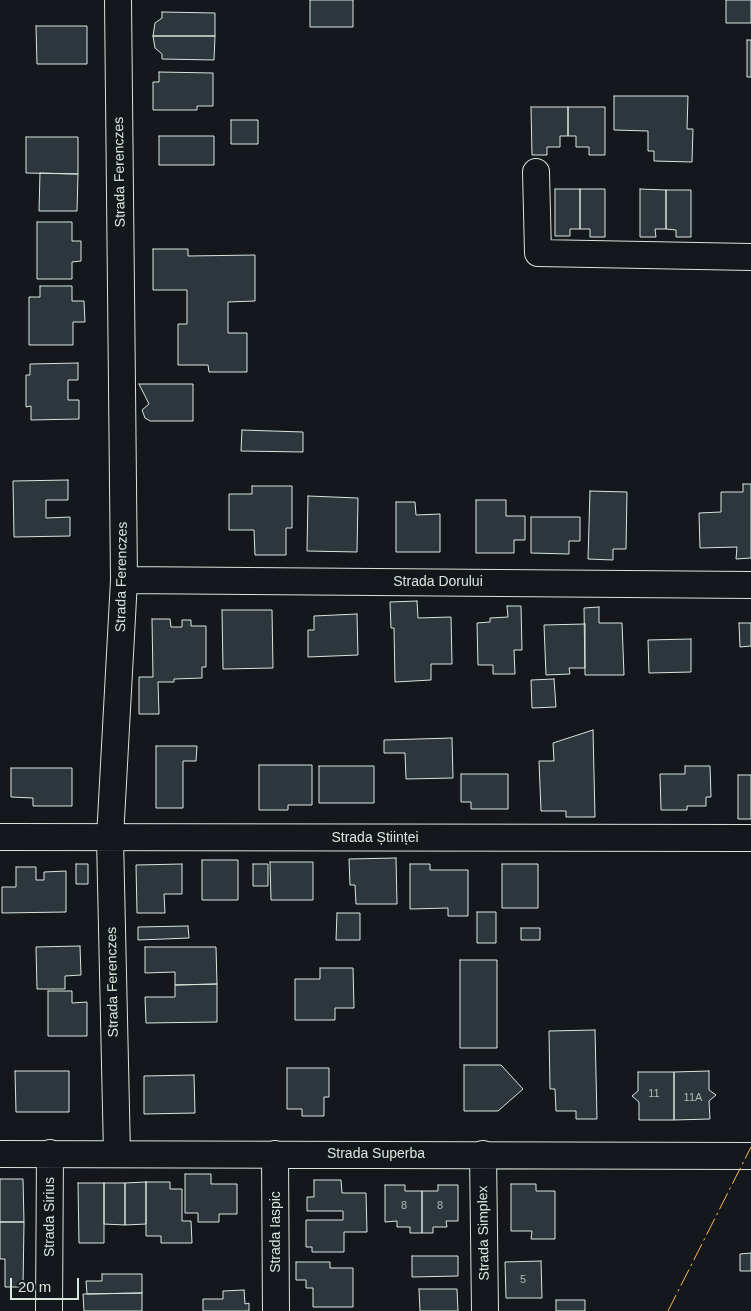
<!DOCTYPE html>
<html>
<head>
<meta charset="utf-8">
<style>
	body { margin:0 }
	#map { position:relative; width:751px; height:1311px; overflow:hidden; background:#14181c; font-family:Arial,sans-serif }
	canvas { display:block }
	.scale { position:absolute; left:10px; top:1278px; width:69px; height:22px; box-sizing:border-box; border:2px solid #d8e6dc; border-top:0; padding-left:6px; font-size:15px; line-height:18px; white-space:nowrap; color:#d8e6dc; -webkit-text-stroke:4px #14181c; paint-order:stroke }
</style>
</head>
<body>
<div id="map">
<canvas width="751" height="1311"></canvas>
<div class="scale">20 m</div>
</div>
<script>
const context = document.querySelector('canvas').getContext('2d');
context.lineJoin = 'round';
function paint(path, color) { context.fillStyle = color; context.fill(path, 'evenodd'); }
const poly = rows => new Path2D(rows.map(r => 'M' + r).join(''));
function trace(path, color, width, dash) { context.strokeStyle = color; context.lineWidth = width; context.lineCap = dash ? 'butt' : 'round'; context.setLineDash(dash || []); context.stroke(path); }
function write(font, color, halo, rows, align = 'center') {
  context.font = font + ' Arial,sans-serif'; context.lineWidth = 4; context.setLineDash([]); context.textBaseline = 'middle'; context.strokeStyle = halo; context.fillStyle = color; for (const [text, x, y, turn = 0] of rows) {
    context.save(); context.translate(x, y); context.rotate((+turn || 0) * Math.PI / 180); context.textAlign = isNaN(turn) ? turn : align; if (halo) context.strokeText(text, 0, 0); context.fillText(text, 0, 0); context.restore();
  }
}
const building = poly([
	[310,0,353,0,353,27,310,27,310,0],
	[726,0,751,0,751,23,726,23,726,0],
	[162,12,215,13,215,36,153,36,155,23,162,18,162,12],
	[36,26,87,26,87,64,37,64,36,26],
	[153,36,215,36,214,60,162,59,162,54,155,48,153,36],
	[747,40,751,40,751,77,747,77,747,40],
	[159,72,213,73,213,106,197,106,197,110,153,110,153,82,159,82,159,72],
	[614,96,688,96,687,129,693,129,692,162,654,161,654,151,648,151,648,131,614,130,614,96],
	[531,107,568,107,568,136,560,136,560,147,547,147,547,155,532,155,531,107],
	[568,107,605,107,605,155,589,155,589,147,576,147,576,136,568,136,568,107],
	[231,120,258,120,258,144,231,144,231,120],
	[159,136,214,136,214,165,159,165,159,136],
	[26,137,78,137,78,174,26,173,26,137],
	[40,173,78,174,77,211,39,211,40,173],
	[555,189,580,189,580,229,570,229,570,236,555,236,555,189],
	[580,189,605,189,605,237,590,237,590,229,580,229,580,189],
	[640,189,666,190,666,229,655,229,656,237,640,237,640,189],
	[666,190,691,190,691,237,676,237,676,230,666,229,666,190],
	[37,222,72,222,72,241,81,241,81,261,72,262,72,279,37,279,37,222],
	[153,249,188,249,188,256,255,255,255,301,228,302,228,333,247,333,247,372,209,372,208,365,178,365,178,324,187,324,187,290,153,290,153,249],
	[40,286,72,286,72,301,84,301,85,322,73,322,73,345,29,345,29,297,40,297,40,286],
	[78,363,78,380,68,380,68,400,79,400,79,419,31,420,31,406,26,407,26,375,30,375,30,364,78,363],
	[139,384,193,384,193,421,150,421,145,418,142,410,149,404,139,384],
	[242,430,303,432,303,452,241,451,242,430],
	[68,480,68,500,46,500,46,518,70,517,70,536,14,537,13,481,68,480],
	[743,484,751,484,751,558,736,559,737,547,700,548,699,513,721,512,721,492,743,492,743,484],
	[252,486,292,486,292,528,286,528,286,555,255,555,254,530,229,530,229,494,252,494,252,486],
	[590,491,627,492,626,549,613,549,613,560,588,559,590,491],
	[308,496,358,498,357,552,307,551,308,496],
	[476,500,506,500,506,516,525,516,525,540,514,540,514,553,476,553,476,500],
	[396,502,415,502,416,515,440,514,440,552,396,552,396,502],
	[531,517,580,517,580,541,569,541,569,554,531,553,531,517],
	[417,601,418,618,451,617,452,664,431,664,431,680,395,682,394,628,391,628,390,602,417,601],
	[507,606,521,606,522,650,514,650,515,674,493,674,493,665,478,665,477,623,490,622,490,618,508,617,507,606],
	[599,607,599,623,622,623,624,675,585,675,584,608,599,607],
	[222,610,272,610,273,668,223,669,222,610],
	[357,614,358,655,308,657,308,630,314,630,314,616,357,614],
	[152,619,170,619,171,627,182,627,182,620,191,620,191,626,206,626,206,667,202,667,202,678,174,679,174,682,158,682,159,714,139,714,139,677,153,677,152,619],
	[739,623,751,623,751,646,740,647,739,623],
	[585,624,585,668,569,668,570,674,546,675,544,625,585,624],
	[691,639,691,672,649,673,648,640,691,639],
	[554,679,556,707,532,708,531,680,554,679],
	[593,730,595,817,566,817,566,811,541,811,539,761,554,761,553,743,593,730],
	[452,738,453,778,406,779,405,753,384,753,384,740,452,738],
	[156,746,197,746,196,761,183,761,183,808,156,808,156,746],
	[259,765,312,765,312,805,288,805,288,810,259,810,259,765],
	[319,766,374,766,374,803,319,803,319,766],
	[685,766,710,766,711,797,706,797,706,806,687,806,687,810,661,810,660,774,685,774,685,766],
	[11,768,72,768,72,806,33,806,33,798,11,797,11,768],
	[461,774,508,774,508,809,471,809,471,802,461,802,461,774],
	[738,775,751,775,751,819,738,819,738,775],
	[396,858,397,904,356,904,355,885,350,885,349,859,396,858],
	[202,860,238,860,238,900,202,900,202,860],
	[270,862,313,862,313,900,271,900,270,862],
	[76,864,88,864,88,884,76,884,76,864],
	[182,864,182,894,164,894,165,913,137,913,136,865,182,864],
	[253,864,268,864,268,886,253,886,253,864],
	[410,864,430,864,430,870,468,870,468,916,448,916,448,908,410,909,410,864],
	[502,864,538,864,538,908,502,908,502,864],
	[16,867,36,867,36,880,44,880,44,872,66,871,66,912,2,913,2,887,16,887,16,867],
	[477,912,496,912,496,943,477,943,477,912],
	[337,913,360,913,360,940,336,940,337,913],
	[188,926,189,938,138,940,138,927,188,926],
	[521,928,540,928,540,940,521,940,521,928],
	[80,946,81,975,65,976,65,989,37,989,36,947,80,946],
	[145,947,216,947,217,984,175,985,175,972,145,973,145,947],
	[460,960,497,960,497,1048,460,1048,460,960],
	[320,968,353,968,354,1008,335,1008,335,1020,295,1020,295,979,320,979,320,968],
	[217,984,217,1022,146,1023,145,997,175,997,175,985,217,984],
	[48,991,72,991,72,1003,87,1002,87,1036,48,1036,48,991],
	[595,1030,597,1119,576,1119,576,1111,556,1111,555,1089,550,1089,549,1031,595,1030],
	[464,1065,501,1065,523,1089,498,1111,464,1111,464,1065],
	[287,1068,329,1068,329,1097,324,1097,324,1116,302,1116,302,1109,287,1109,287,1068],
	[15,1071,69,1071,69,1112,16,1112,15,1071],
	[709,1071,709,1090,716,1095,709,1101,710,1119,674,1120,674,1072,709,1071],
	[638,1072,674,1072,674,1120,639,1120,639,1102,632,1096,638,1091,638,1072],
	[194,1075,195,1113,144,1114,144,1076,194,1075],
	[185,1174,211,1174,211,1184,237,1184,237,1214,219,1214,219,1222,198,1222,198,1213,185,1213,185,1174],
	[0,1179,23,1179,24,1222,0,1222,0,1179],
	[314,1180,341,1180,342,1193,366,1193,367,1232,344,1232,344,1252,312,1252,312,1247,306,1247,306,1220,343,1220,343,1211,307,1211,307,1197,314,1197,314,1180],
	[146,1182,170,1182,170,1189,182,1189,182,1221,191,1221,192,1243,161,1243,161,1236,146,1236,146,1182],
	[146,1182,146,1224,125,1225,125,1183,146,1182],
	[78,1183,104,1183,104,1243,79,1243,78,1183],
	[104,1183,125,1183,125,1225,104,1224,104,1183],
	[511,1184,536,1184,536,1191,555,1191,555,1239,531,1239,532,1231,511,1231,511,1184],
	[385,1185,405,1185,405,1191,422,1191,422,1233,410,1233,410,1227,397,1227,397,1221,385,1222,385,1185],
	[438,1185,458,1185,458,1221,446,1221,447,1227,433,1227,433,1233,422,1233,422,1191,438,1191,438,1185],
	[0,1222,24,1222,23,1287,5,1287,5,1259,0,1259,0,1222],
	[751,1253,751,1271,740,1271,740,1254,751,1253],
	[412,1256,458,1256,458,1276,412,1277,412,1256],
	[541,1261,542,1298,506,1298,505,1262,541,1261],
	[296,1262,330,1262,330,1268,353,1268,353,1307,313,1307,313,1288,306,1288,306,1280,296,1280,296,1262],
	[102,1274,142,1274,142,1293,87,1294,86,1281,102,1281,102,1274],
	[419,1289,457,1289,458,1311,420,1311,419,1289],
	[244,1290,245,1304,249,1303,249,1311,203,1311,203,1299,223,1299,223,1291,244,1290],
	[142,1293,142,1311,84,1311,83,1294,142,1293],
	[556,1300,585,1300,585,1311,556,1311,556,1300]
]);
paint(building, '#2c363c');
trace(building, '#d8e6dc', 1);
const minor = poly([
	[536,172,538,253,751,257],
	[124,580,751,585],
	[0,837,751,838],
	[0,1154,751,1156],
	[117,1154,110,838,124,580,118,0],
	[275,1154,276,1311],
	[483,1154,485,1311],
	[49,1311,50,1153]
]);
trace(minor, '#d8e6dc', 28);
trace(minor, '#14181c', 26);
trace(poly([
	[668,1311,751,1147]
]), '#ffb74d', 1, [18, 4, 2.5, 4]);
write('11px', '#adbab4', null, [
	["11",654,1094],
	["11A",693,1098],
	["8",404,1206],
	["8",440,1206],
	["5",523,1280]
]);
write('14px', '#d8e6dc', '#14181c', [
	["Strada Ferenczes",120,172,-91],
	["Strada Ferenczes",122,577,-89],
	["Strada Dorului",438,582],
	["Strada Științei",375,838],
	["Strada Ferenczes",113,982,-91],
	["Strada Superba",376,1154],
	["Strada Sirius",50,1217,-90],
	["Strada Iaspic",276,1232,-90],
	["Strada Simplex",484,1233,-91]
]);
</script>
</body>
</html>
